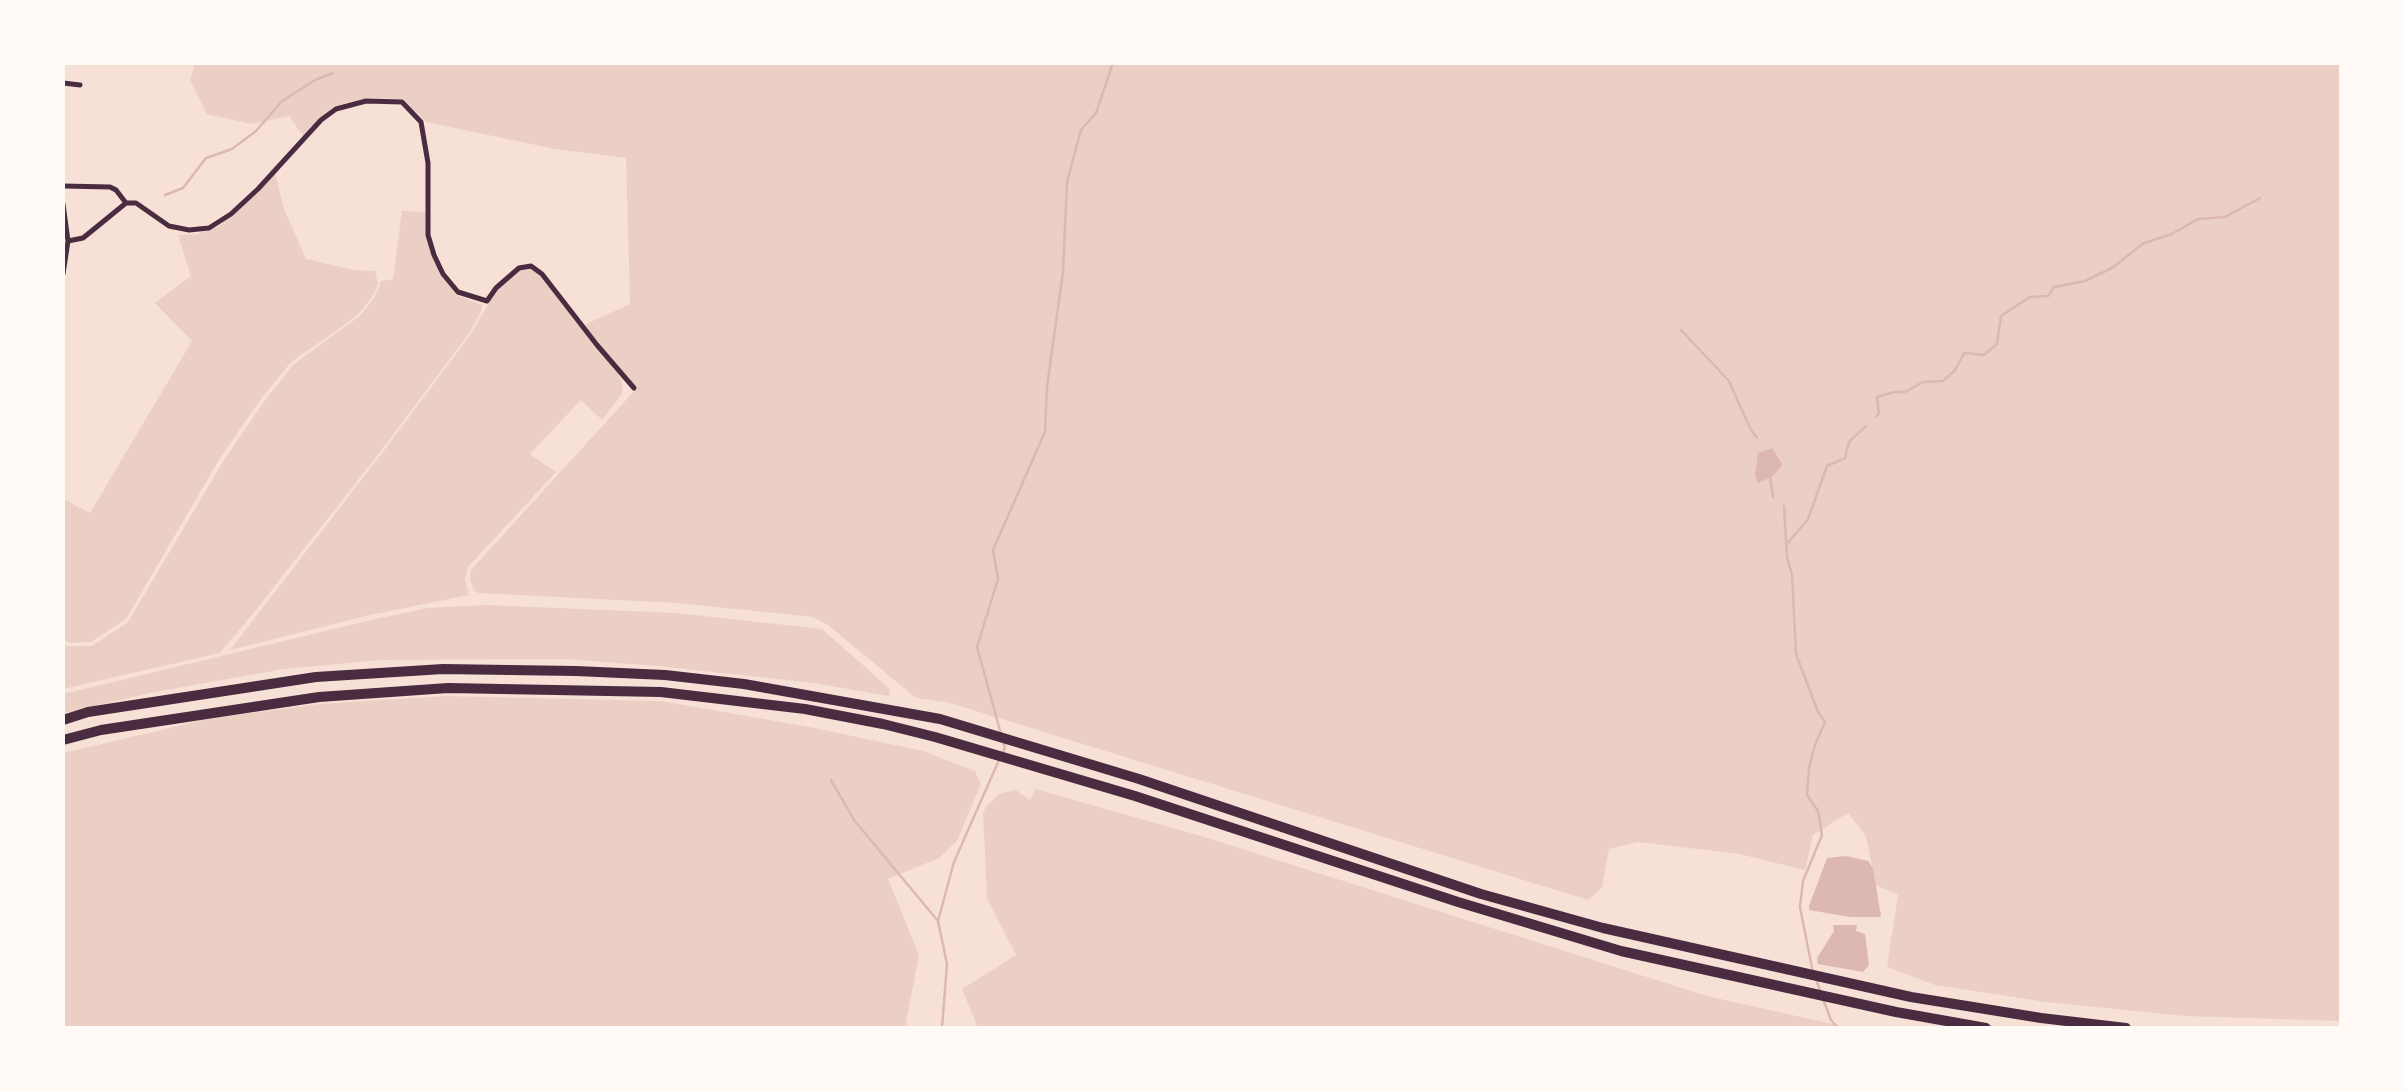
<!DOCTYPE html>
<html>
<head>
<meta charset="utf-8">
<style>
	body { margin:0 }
	#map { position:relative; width:2404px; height:1091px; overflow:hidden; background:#f7e1d7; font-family:"Open Sans",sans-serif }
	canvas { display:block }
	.frame { position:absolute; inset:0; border:65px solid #fffaf5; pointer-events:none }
</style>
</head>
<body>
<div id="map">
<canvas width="2404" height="1091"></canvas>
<div class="frame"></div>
</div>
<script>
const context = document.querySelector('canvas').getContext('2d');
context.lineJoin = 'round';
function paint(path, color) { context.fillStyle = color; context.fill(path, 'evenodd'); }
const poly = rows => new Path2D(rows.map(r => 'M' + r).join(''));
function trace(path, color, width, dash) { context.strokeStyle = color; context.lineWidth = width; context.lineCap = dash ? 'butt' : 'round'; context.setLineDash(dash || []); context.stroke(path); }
paint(poly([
	[195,63,2341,63,2341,1021,2184,1016,2046,1002,1935,985,1887,967,1898,895,1876,885,1866,836,1848,813,1813,835,1805,870,1739,854,1638,842,1609,849,1602,888,1588,900,950,703,916,698,828,625,813,617,677,603,478,593,474,590,470,580,471,570,637,388,584,325,630,304,626,158,555,149,426,122,403,99,367,98,348,102,332,108,318,119,303,136,289,116,251,124,207,114,190,80],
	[275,173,284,209,306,259,354,270,375,271,378,284,372,297,359,313,346,324,291,362,261,399,220,458,126,619,91,642,70,643,63,640,63,499,90,513,192,341,155,303,191,276,178,235,198,234,220,225,259,192],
	[402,211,425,212,426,237,443,276,457,295,482,305,482,309,470,332,387,443,256,610,220,653,63,689,63,645,67,646,92,646,128,622,224,460,265,400,293,365,361,315,374,298,380,285,380,281,393,279],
	[530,268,541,275,618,374,622,383,622,394,602,420,581,400,530,454,556,472,468,567,465,580,469,595,370,615,230,650,389,444,471,334,497,289,519,270],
	[486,605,677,613,822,629,890,689,889,696,813,683,658,666,564,659,381,660,284,669,155,692,63,713,63,694,371,620,427,608],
	[445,696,661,701,815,728,923,751,975,771,981,784,957,841,939,858,888,879,919,955,906,1023,909,1028,63,1028,63,753,208,719,319,704],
	[1035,789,1198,835,1707,996,1850,1028,978,1028,962,989,1016,955,987,898,983,813,987,805,1001,793,1016,790,1030,800]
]), '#ebcfc5');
paint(poly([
	[1772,448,1782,464,1781,467,1771,477,1758,483,1755,475,1758,453],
	[1846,856,1868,861,1873,868,1881,916,1879,917,1850,917,1809,910,1809,906,1827,858],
	[1833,925,1857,925,1856,931,1865,934,1869,965,1863,972,1818,964,1817,958,1834,931]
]), '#dcb8b0');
trace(poly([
	[165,195,183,188,206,158,232,149,256,131,281,102,315,80,333,73],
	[1681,330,1729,381,1750,428,1757,438],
	[1876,417,1879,413,1877,397,1894,392,1905,392,1923,382,1943,381,1955,370,1964,353,1984,355,1997,344,2001,316,2030,297,2048,296,2054,287,2085,281,2112,268,2144,243,2172,234,2198,219,2225,217,2260,198],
	[1770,476,1773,497],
	[1784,506,1787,558,1792,574,1796,654,1818,712,1825,722,1815,745,1809,768,1807,795,1818,811,1822,835,1803,881,1800,907,1813,973],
	[1786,545,1808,519,1827,466,1845,458,1849,442,1866,426],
	[1001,734,977,647,998,579,993,550,1045,432,1047,387,1063,272,1067,182,1081,130,1096,113,1113,63],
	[1002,754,1005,748,1003,741],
	[831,780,854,820,938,921],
	[1816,979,1821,993],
	[1823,999,1831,1020,1838,1028],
	[942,1028,947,964,938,921,954,862,999,760]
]), '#dcb8b0', 2.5);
trace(poly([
	[63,83,80,85],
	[63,186,110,187,116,190,126,203],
	[126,203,136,203,169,226,189,230,209,228,231,214,258,189,321,120,336,109,366,101,402,102,421,122,428,163,428,235,434,255,443,274,458,292,487,301,496,288,519,268,531,266,542,274,597,345,634,388],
	[63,204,68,241,63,274],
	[68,241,83,238,126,203]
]), '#4a2c40', 5);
trace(poly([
	[63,720,88,712,316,677,443,669,576,671,665,675,744,684,940,719,1139,779,1481,894,1603,928,1911,997,2041,1018,2126,1028],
	[63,740,101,730,319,697,448,688,661,692,805,709,883,724,935,737,1135,796,1458,902,1621,951,1896,1012,1986,1028]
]), '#4a2c40', 10);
</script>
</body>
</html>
